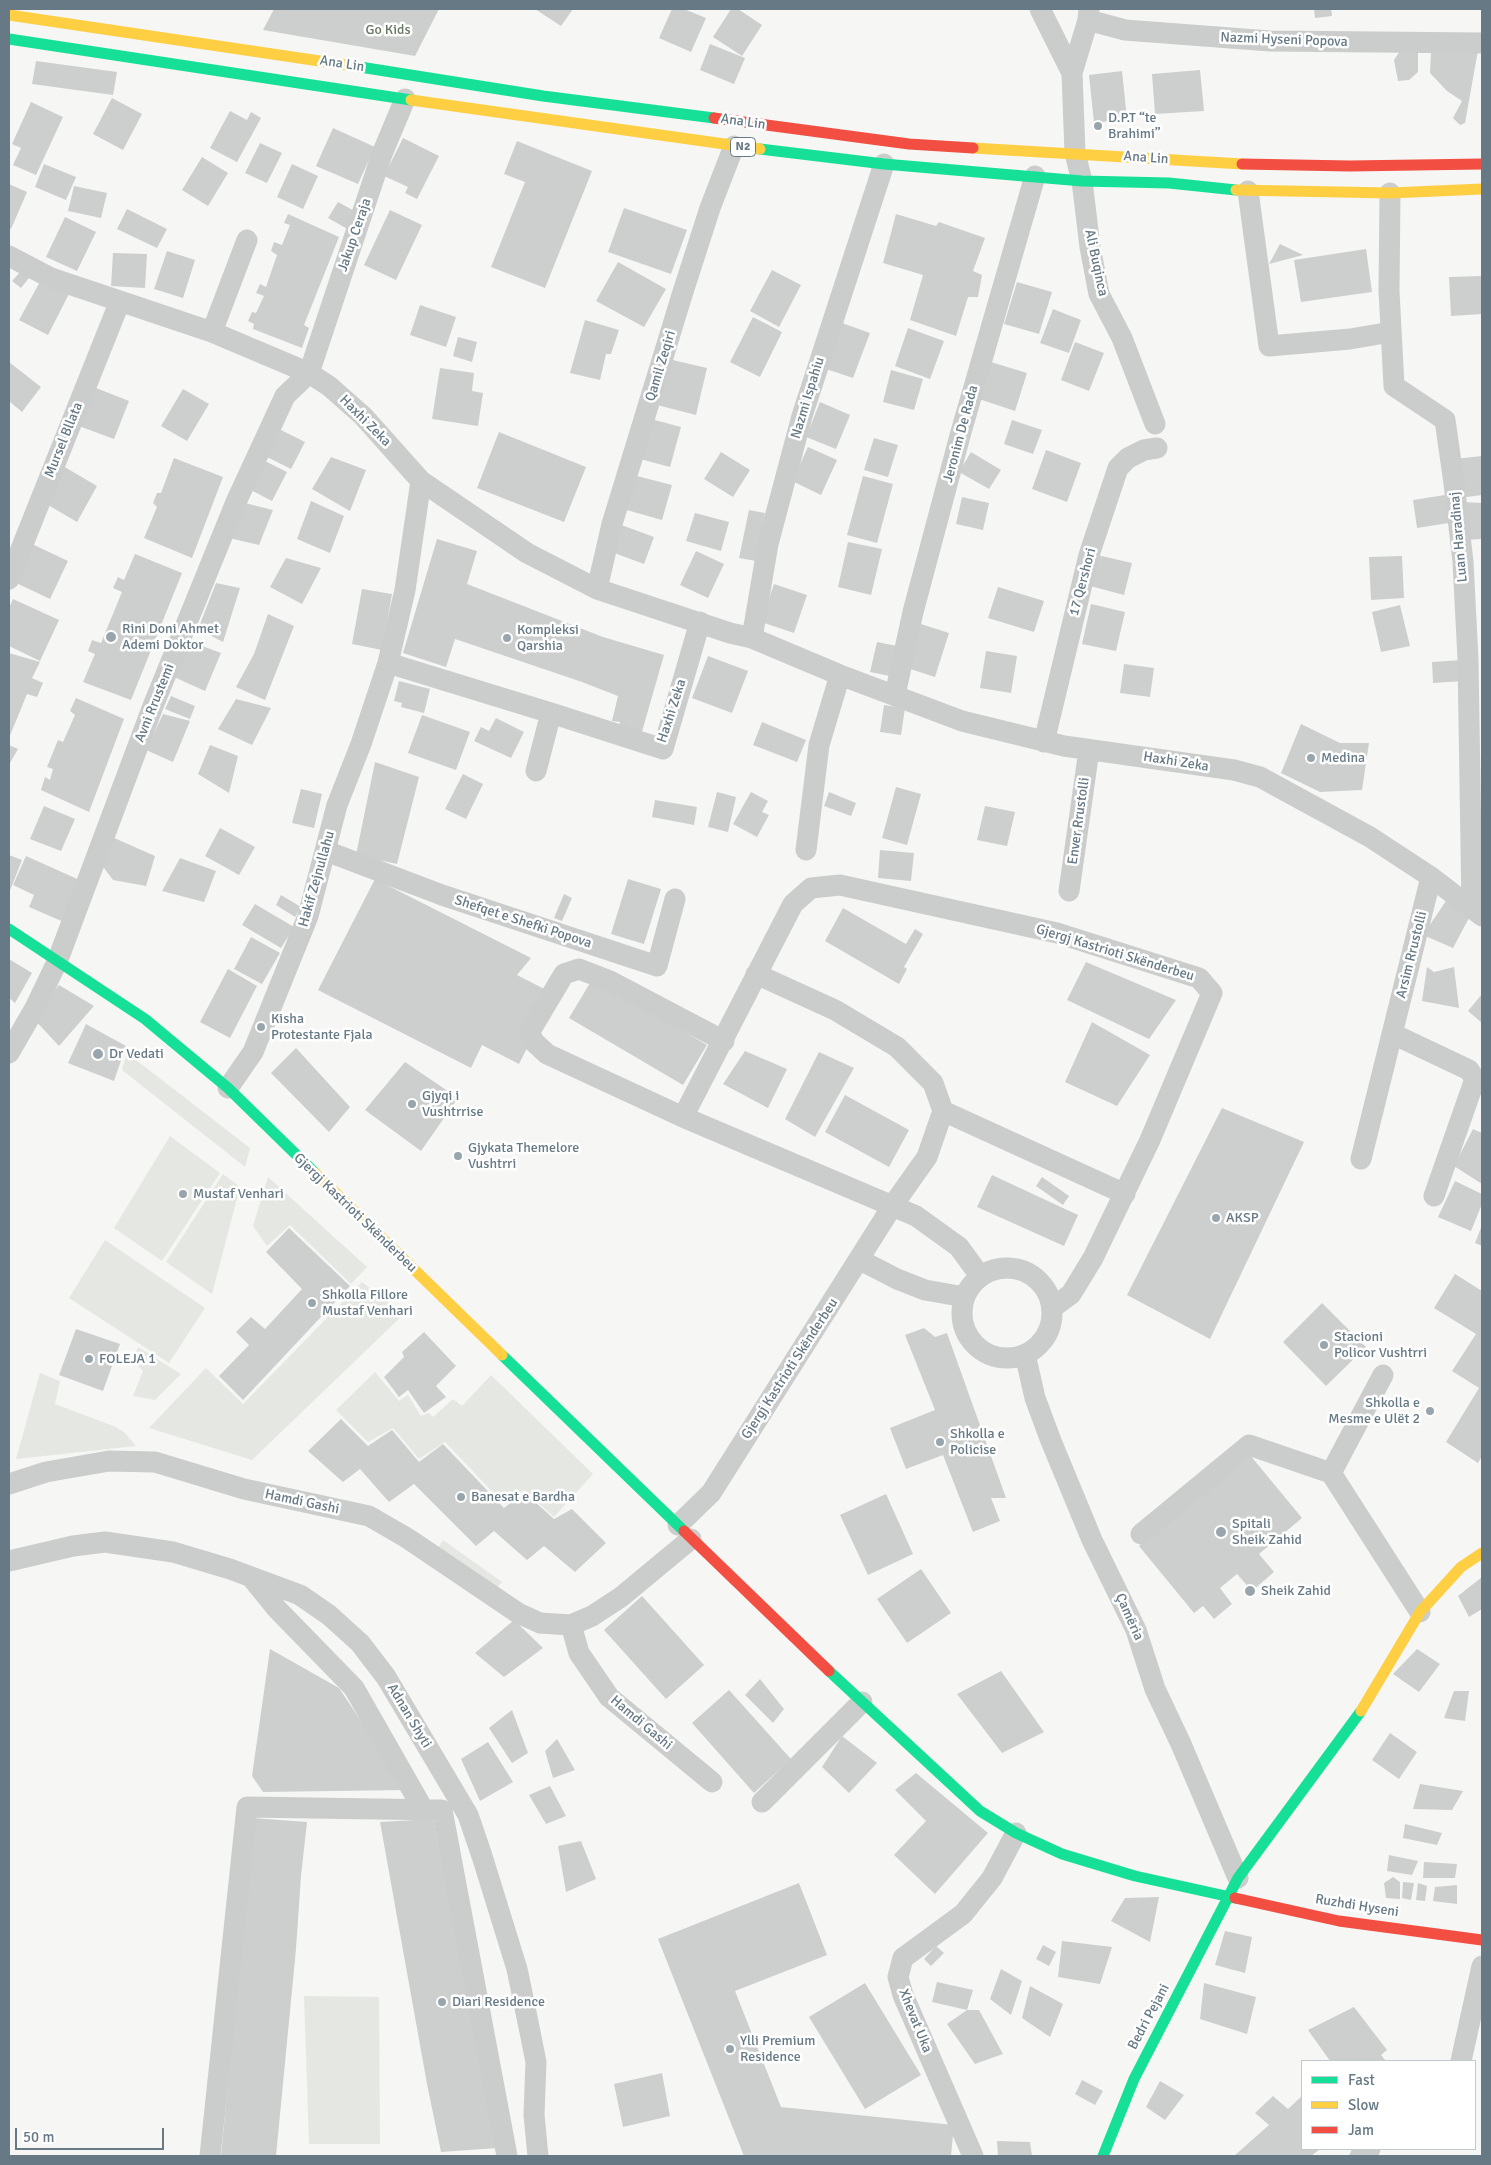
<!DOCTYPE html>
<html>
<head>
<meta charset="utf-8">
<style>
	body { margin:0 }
	#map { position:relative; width:1491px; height:2165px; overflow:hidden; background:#f6f6f5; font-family:Signika,sans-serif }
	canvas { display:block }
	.frame { position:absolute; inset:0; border:10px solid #667985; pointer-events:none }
	.legend { position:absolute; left:1301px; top:2060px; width:175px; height:90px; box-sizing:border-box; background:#fff; border:1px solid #c2c9ce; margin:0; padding:6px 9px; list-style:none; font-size:15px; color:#667985 }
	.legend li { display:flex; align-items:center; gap:10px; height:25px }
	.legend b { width:25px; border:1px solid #c2c9ce }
	.scale { position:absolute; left:15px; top:2128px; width:149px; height:22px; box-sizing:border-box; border:2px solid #667985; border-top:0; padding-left:6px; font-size:15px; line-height:18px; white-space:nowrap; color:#667985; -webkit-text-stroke:4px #fff; paint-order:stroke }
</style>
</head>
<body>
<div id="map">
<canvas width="1491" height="2165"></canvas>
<div class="frame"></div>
<ul class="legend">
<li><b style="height:6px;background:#16e098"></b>Fast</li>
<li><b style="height:6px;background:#ffcf43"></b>Slow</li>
<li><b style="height:6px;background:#f24e42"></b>Jam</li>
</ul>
<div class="scale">50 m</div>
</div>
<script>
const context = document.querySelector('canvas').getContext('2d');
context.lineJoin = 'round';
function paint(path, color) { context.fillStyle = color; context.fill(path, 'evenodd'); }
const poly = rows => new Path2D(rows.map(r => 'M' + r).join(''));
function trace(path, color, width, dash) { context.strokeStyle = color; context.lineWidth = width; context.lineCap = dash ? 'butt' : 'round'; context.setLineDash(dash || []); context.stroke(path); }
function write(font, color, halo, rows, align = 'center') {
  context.font = font + ' Signika,sans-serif'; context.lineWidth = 5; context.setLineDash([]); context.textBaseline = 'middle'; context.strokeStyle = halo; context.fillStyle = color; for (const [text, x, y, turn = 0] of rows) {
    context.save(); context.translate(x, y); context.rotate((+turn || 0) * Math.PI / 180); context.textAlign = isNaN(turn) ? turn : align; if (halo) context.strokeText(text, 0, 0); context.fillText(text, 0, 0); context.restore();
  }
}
paint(poly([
	[127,1053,250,1148,245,1167,122,1070],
	[170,1136,220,1173,162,1261,114,1228],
	[223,1174,240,1187,212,1294,166,1262],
	[268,1177,367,1267,351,1284,290,1225,267,1246,253,1226],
	[105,1240,205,1308,169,1363,69,1298],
	[362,1282,404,1314,252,1460,149,1428,206,1368,243,1404],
	[138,1347,181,1374,155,1400,133,1396,143,1371,133,1361],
	[375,1372,399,1401,408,1395,421,1416,429,1413,433,1417,453,1399,462,1406,491,1375,593,1474,554,1517,524,1490,505,1505,445,1442,419,1459,393,1428,368,1442,336,1410],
	[40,1373,60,1381,55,1404,116,1427,124,1432,136,1446,16,1459],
	[443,1540,502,1582,495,1590,438,1548],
	[304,1996,379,1997,380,2144,309,2144]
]), '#e5e8e2');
paint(poly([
	[274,9,439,9,415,56,263,30],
	[535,9,573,9,561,26],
	[672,9,684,9,706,18,691,52,659,38],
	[731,9,738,9,762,25,742,56,713,37],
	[1314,9,1331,9,1332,16,1315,18],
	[710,44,745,58,734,84,700,70],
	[1479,45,1465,123,1460,125,1453,118,1462,101,1447,91,1430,73,1431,52,1418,53,1418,72,1409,80,1398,81,1394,60,1402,48],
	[36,61,117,72,113,95,32,84],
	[1200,70,1204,111,1155,114,1152,74],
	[1122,71,1127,119,1094,123,1089,75],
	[112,98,142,114,123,150,93,134],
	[31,102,63,117,36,175,13,165,21,148,12,144],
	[230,111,247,120,251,112,261,118,237,162,210,148],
	[333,128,375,147,358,184,316,166],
	[403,138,439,156,417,199,405,193,408,187,384,176],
	[517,141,592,171,545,288,491,267,525,182,504,174],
	[260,143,282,153,267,183,245,173],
	[202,157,228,173,208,206,182,190],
	[44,164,76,177,66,200,35,187],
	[292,164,318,176,303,209,277,197],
	[9,184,27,192,11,229,9,228],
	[74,186,107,193,101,218,68,211],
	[338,202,360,214,351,231,328,218],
	[624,208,687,230,671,274,608,252],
	[127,209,167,229,157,248,117,229],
	[390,210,422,225,396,280,364,265],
	[288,214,339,237,304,325,309,328,302,348,253,329,254,324,248,321,252,312,256,313,264,296,256,293,260,284,266,287,277,255,271,251,274,242,282,245,290,225,284,223],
	[896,214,936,226,939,222,985,238,973,271,982,275,978,297,968,297,956,336,910,320,923,275,883,263],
	[65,217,96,232,77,271,46,257],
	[1280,244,1303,255,1269,264],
	[1366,249,1372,292,1301,302,1294,260],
	[167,251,195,260,183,298,154,289],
	[113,253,147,254,145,288,111,286],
	[618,262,666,289,644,327,596,301],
	[772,270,801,285,779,327,750,311],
	[21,271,29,278,21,288,12,281],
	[1482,276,1482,314,1451,316,1449,277],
	[42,278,70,292,48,335,19,320],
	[1017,282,1052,292,1039,334,1004,324],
	[420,305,456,317,446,347,410,335],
	[1053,309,1081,320,1069,353,1040,343],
	[753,317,782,332,760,377,730,362],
	[585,320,619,330,611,354,606,354,600,380,570,373],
	[842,323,870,333,853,378,826,369],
	[908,328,944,341,930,379,895,366],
	[458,337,477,342,472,362,453,356],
	[1075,342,1104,353,1089,391,1061,380],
	[668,359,707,368,696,415,657,405],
	[9,362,41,387,22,412,9,401],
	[991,362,1027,373,1015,411,979,399],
	[440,368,474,373,472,391,483,393,478,426,432,419],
	[891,370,923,379,914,410,883,402],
	[91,386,129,401,114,439,76,425],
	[183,389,209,404,187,441,161,426],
	[820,402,850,415,836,449,806,437],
	[651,419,681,427,670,467,640,459],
	[1012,420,1042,430,1033,454,1004,444],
	[273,426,305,442,291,469,259,453],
	[499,432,586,467,564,522,477,488],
	[874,438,898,445,888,477,864,470],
	[808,447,837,460,821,495,792,481],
	[1046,450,1081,463,1067,502,1032,489],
	[721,452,750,470,733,497,704,479],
	[971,452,1001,470,989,489,959,472],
	[1482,456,1482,495,1459,498,1454,459],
	[331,457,366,470,350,511,312,489],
	[174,458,223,477,192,558,144,538,157,507,153,503,157,493,161,493],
	[259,458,287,472,272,501,245,487],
	[63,466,97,486,77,522,43,502],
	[633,475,672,485,662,520,623,509],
	[863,476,893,484,877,543,847,535],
	[1445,495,1449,523,1417,528,1413,500],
	[962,497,989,503,983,530,956,524],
	[311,501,344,516,330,553,297,539],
	[1462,502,1482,503,1482,539,1462,540],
	[245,503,273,510,259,545,229,538],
	[749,510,765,513,756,561,739,558],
	[695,513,729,522,721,551,686,541],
	[616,523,654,537,644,564,606,550],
	[437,539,477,551,467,584,603,637,664,655,641,735,618,728,620,722,612,721,618,696,582,682,455,639,446,667,403,653],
	[848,542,882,549,871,595,838,587],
	[30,543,68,561,50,599,12,581],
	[696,551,724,564,708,598,680,585],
	[135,554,182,573,131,700,83,682,95,654,88,651,92,640,101,643,122,592,113,588,118,577,124,580],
	[1097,555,1132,563,1124,595,1090,586],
	[1402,556,1404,598,1371,600,1369,557],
	[286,558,321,568,302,604,270,587],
	[216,583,240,588,223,642,198,629],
	[774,584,807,595,794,633,761,622],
	[998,587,1044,601,1034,632,988,618],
	[362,589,392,594,382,650,352,644],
	[13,599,59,620,40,661,9,646,9,608],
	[1091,604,1125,612,1116,651,1082,644],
	[1400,605,1410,646,1381,652,1372,612],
	[268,614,294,626,265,700,236,687,254,654],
	[921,624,949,633,935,677,907,668],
	[189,641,221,653,205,691,174,677],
	[877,642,897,646,890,676,870,672],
	[986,651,1017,656,1011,693,980,688],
	[9,653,40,662,32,678,43,683,37,697,27,694,9,738],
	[708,656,748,671,732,713,692,698],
	[1462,660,1463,681,1433,683,1432,662],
	[1124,664,1154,668,1150,697,1120,693],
	[399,681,430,689,424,713,401,707,402,703,394,701],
	[171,696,195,706,190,719,165,709],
	[76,698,124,719,89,812,41,790,45,777,50,780,53,769,47,767,58,740,63,742,75,715,70,711],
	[236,699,271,708,252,745,218,729],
	[884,705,905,708,901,735,880,732],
	[163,714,190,721,173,762,146,750],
	[422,715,470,732,456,770,408,753],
	[496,718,524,732,511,758,474,741,481,727,489,731],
	[762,722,806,740,797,762,753,745],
	[1301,724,1340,743,1369,743,1362,790,1320,792,1281,773],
	[9,745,18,749,10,763,9,763],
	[210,745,238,756,229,793,198,774],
	[375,762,419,777,397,864,356,855],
	[463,774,483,784,466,819,445,809],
	[896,787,921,794,907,845,882,838],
	[301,789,322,794,314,828,292,823],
	[717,792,736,797,728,832,708,827],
	[751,792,768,801,762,812,769,815,757,837,733,824],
	[829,792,856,803,851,816,824,806],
	[655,800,697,807,694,825,652,817],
	[44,806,75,819,61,851,30,839],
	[985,806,1015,812,1007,846,977,840],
	[220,828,255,847,239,875,205,856],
	[112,837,155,856,146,886,113,880,101,864],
	[880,850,914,853,911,881,878,878],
	[9,855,22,860,9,893],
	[26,856,84,882,66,923,29,907,34,895,13,885],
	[180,858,216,871,204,902,162,891],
	[375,879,531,958,517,975,554,994,519,1064,482,1045,471,1068,318,990],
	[628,879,661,889,644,944,611,934],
	[564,894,572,898,562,921,554,918],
	[281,895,301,907,295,917,276,905],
	[1446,901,1470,916,1453,948,1423,935],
	[255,904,294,927,281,948,242,925],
	[843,908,906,944,915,929,923,934,904,967,907,969,899,984,825,941],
	[251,937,280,953,262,984,234,969],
	[9,959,32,973,15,1003,9,998],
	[1086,962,1176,1000,1149,1039,1067,1000],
	[1427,967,1434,972,1454,967,1459,1008,1422,1001],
	[228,969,257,986,230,1038,200,1022],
	[593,978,707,1045,683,1085,569,1018],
	[59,985,94,1006,59,1046,33,1018],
	[1482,994,1482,1023,1468,1011],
	[1092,1022,1150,1055,1117,1106,1065,1082],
	[86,1024,126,1046,114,1081,68,1063],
	[296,1048,350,1107,329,1132,271,1073],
	[745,1051,787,1069,768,1108,723,1084],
	[819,1052,854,1068,815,1137,785,1119],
	[405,1062,458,1098,421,1151,365,1110],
	[845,1095,909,1130,889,1167,825,1132],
	[1222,1108,1304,1142,1210,1339,1127,1295],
	[1473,1129,1482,1133,1482,1184,1454,1166],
	[992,1175,1078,1215,1064,1246,977,1207],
	[1042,1177,1069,1196,1063,1205,1036,1186],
	[1455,1181,1482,1194,1482,1204,1471,1231,1438,1217],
	[1482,1225,1482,1246,1475,1243],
	[289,1228,350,1286,243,1400,219,1376,249,1345,236,1332,251,1317,265,1329,302,1289,266,1252],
	[1455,1274,1482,1291,1482,1456,1478,1463,1446,1442,1479,1388,1452,1371,1476,1334,1434,1308],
	[1322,1303,1366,1347,1326,1386,1283,1342],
	[924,1328,935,1337,947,1333,1006,1498,991,1498,1000,1521,973,1532,943,1455,906,1469,890,1428,935,1410,905,1335],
	[76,1329,120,1344,103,1391,59,1375],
	[424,1332,456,1366,436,1386,446,1397,424,1413,408,1390,399,1397,384,1377,404,1357,402,1352],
	[341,1419,368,1446,392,1430,419,1462,443,1444,504,1508,524,1492,554,1519,572,1509,606,1543,575,1572,544,1546,527,1560,494,1531,476,1546,414,1484,389,1502,360,1469,343,1482,308,1451],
	[1250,1455,1302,1518,1259,1554,1274,1572,1252,1591,1237,1574,1220,1588,1232,1604,1214,1619,1203,1606,1194,1613,1139,1546],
	[886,1494,913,1554,868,1575,840,1515],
	[921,1569,951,1613,907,1643,877,1599],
	[1482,1577,1482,1609,1469,1617,1458,1596],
	[642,1596,704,1665,666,1699,604,1630],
	[514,1620,543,1648,504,1677,475,1653],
	[270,1649,339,1688,407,1790,263,1792,252,1776],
	[1417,1649,1440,1664,1419,1692,1393,1674],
	[1001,1671,1044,1732,1002,1753,957,1694],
	[760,1679,784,1709,773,1723,745,1695],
	[729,1690,791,1759,754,1793,692,1723],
	[1454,1691,1469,1691,1465,1721,1444,1718],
	[512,1710,528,1753,512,1763,489,1728],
	[1390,1733,1417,1752,1399,1779,1372,1760],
	[842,1736,877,1763,849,1793,822,1767],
	[557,1739,575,1770,553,1778,545,1751],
	[488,1742,513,1782,480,1801,461,1759],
	[916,1773,988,1833,935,1894,894,1855,926,1821,895,1790],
	[1420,1784,1463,1791,1452,1810,1413,1809],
	[550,1786,566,1816,546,1824,529,1795],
	[253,1818,307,1822,301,1876,296,1949,276,2156,221,2156],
	[433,1819,498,2148,441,2152,427,2084,380,1822],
	[1405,1824,1442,1833,1437,1845,1403,1838],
	[581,1841,596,1879,566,1892,558,1846],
	[1389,1855,1418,1861,1412,1875,1387,1871],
	[1424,1862,1457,1864,1455,1878,1423,1878],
	[1393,1877,1400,1882,1400,1899,1386,1898,1384,1883],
	[1403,1882,1414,1883,1411,1900,1402,1898],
	[799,1883,827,1955,735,1991,781,2107,954,2125,951,2156,744,2156,658,1939],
	[1418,1883,1427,1886,1425,1901,1416,1900],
	[1457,1885,1457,1904,1433,1901,1435,1887],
	[1159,1897,1150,1942,1111,1921,1125,1898],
	[1225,1931,1252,1937,1245,1973,1215,1965],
	[1062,1941,1112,1947,1100,1984,1058,1977],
	[1043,1945,1056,1952,1049,1966,1036,1959],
	[936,1946,944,1953,931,1966,924,1959],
	[1001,1969,1022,1981,1011,2015,990,1999],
	[937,1982,973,1990,967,2010,979,2010,1003,2054,975,2064,947,2024,967,2010,932,2002],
	[865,1983,921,2075,865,2109,809,2017],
	[1204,1983,1256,1997,1247,2034,1200,2019],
	[1030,1986,1063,2004,1050,2037,1022,2018],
	[1354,2007,1387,2050,1381,2055,1386,2061,1330,2061,1308,2030],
	[662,2073,670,2116,623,2127,614,2084],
	[1082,2080,1103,2091,1095,2105,1075,2094],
	[1160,2081,1184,2095,1165,2120,1146,2107],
	[1273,2096,1288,2109,1302,2096,1302,2149,1320,2149,1311,2156,1234,2156,1269,2125,1255,2113],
	[997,2141,1030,2142,1032,2156,998,2156]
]), '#cdcfcf');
trace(poly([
	[1040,9,1072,73],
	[1089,9,1088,20,1072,73,1075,153,1082,181,1090,247,1099,294,1122,338,1155,424],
	[1088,20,1125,30,1270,41,1482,43],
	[1248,191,1269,346,1350,339,1391,332],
	[1390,193,1389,291,1394,386,1445,420,1454,483,1463,562,1468,659,1472,909],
	[9,256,51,278,212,332,309,373,329,386,363,416,421,481,527,553,597,589,730,633,752,638,840,675,962,721,1064,746,1234,770,1260,777,1370,837,1431,877,1482,916],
	[212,332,247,240],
	[9,579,120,301],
	[597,589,612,524,682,295,710,208,734,146],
	[752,638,768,544,802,416,884,164],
	[388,663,551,713,536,771],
	[895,695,913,612,961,432,1035,176],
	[551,713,663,749,700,622],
	[1044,742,1089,555,1118,468,1128,458,1144,450,1157,448],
	[806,850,819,745,840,675],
	[326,851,442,895,657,966,675,899],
	[1069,891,1089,750],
	[1393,1034,1469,1070,1475,1079,1434,1196],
	[9,1053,35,1008,57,962,153,706,236,502,285,396,309,373,382,154,405,99],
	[228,1088,253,1052,308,916,337,805,361,744,388,663,405,590,421,481],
	[943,1111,1125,1194],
	[683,1117,547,1054,533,1041,530,1031,564,974,579,969,610,981,724,1041],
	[1361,1159,1431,877],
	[860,1260,897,1279,925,1290,965,1297],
	'962 1313a45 45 0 1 1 90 0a45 45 0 1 1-90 0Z',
	[980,1276,959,1247,916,1216,683,1117,793,904,811,888,840,885,1057,933,1199,978,1212,993,1150,1140,1093,1258,1071,1294,1052,1308],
	[1025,1354,1035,1398,1051,1441,1092,1540,1136,1630,1155,1689,1181,1744,1238,1878],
	[1331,1473,1383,1375],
	[9,1484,46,1472,109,1461,155,1462,244,1489,369,1516,407,1538,518,1613,540,1623,571,1625,592,1616,621,1597,691,1539],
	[678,1525,711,1493,893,1205,927,1157,943,1111,933,1083,897,1047,835,1010,756,974],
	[1141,1534,1249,1445,1331,1473,1420,1612],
	[9,1561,73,1546,105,1542,173,1552,230,1569,300,1595,329,1615,360,1643,386,1677,468,1815,482,1856,517,1969,529,2027,536,2062,534,2115,538,2156],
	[251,1577,277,1609,354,1688,423,1809],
	[571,1625,579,1653,609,1697,712,1782],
	[762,1802,862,1702],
	[1461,2061,1482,1966],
	[210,2156,247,1807,442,1810,507,2156],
	[973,2156,903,1995,898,1977,903,1958,963,1914,992,1878,1016,1833],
	[1360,2156,1370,2149]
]), '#cbcccc', 21);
trace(poly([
	[9,39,411,100],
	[360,67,543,96,714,118],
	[760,149,884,164,1082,181,1169,183,1236,190],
	[9,929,145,1019,228,1088,315,1173],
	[502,1355,684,1531],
	[829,1671,980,1811,1016,1833,1062,1854,1135,1876,1235,1898],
	[1103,2156,1134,2079,1238,1878,1361,1711]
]), '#16e098', 11);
trace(poly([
	[9,15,360,67],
	[411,100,760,149],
	[973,148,1242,164],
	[1236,190,1390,193,1482,189],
	[315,1173,502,1355],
	[1361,1711,1420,1612,1461,1567,1482,1553]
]), '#ffcf43', 11);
trace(poly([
	[714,118,909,144,973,148],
	[1242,164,1350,166,1482,164],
	[684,1531,829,1671],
	[1235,1898,1339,1921,1482,1940]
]), '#f24e42', 11);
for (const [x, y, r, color] of [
	[1098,126,5,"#98a5ac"],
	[111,637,6,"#98a5ac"],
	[507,638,5,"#98a5ac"],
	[1311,758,5,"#98a5ac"],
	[261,1027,5,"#98a5ac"],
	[98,1054,6,"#98a5ac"],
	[412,1104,5,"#98a5ac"],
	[458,1156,5,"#98a5ac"],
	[183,1194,5,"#98a5ac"],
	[1216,1218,5,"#98a5ac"],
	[312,1303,5,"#98a5ac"],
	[1324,1345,5,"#98a5ac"],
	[89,1359,5,"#98a5ac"],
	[1430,1411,5,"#98a5ac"],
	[940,1442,5,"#98a5ac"],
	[461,1497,5,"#98a5ac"],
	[1221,1532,6,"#98a5ac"],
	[1250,1591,6,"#98a5ac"],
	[442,2002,5,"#98a5ac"],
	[730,2049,5,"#98a5ac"]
]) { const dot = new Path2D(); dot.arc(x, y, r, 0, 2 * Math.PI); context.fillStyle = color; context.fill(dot); trace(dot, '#fff', 2); }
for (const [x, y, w] of [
	[743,147,25]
]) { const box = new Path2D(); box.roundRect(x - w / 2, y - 9.5, w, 19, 4); context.fillStyle = '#fff'; context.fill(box); trace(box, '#667985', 1); }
write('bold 12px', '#667985', null, [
	["N2",743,147]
]);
write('14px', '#667761', '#fff', [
	["Go Kids",388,30]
]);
write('14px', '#667985', '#fff', [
	["Nazmi Hyseni Popova",1284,40,2],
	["Ana Lin",342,64,9],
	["Ana Lin",743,122,8],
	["Ana Lin",1146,158,4],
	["Jakup Ceraja",355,235,-71],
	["Ali Buqinca",1096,263,78],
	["Qamil Zeqiri",661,366,-73],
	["Nazmi Ispahiu",808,398,-73],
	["Haxhi Zeka",365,421,45],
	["Jeronim De Rada",961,434,-75],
	["Mursel Bllata",64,440,-68],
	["Luan Haradinaj",1459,537,-95],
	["17 Qershori",1083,582,-75],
	["Avni Rrustemi",155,703,-68],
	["Haxhi Zeka",672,711,-72],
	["Haxhi Zeka",1176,762,9],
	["Enver Rrustolli",1079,821,-82],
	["Hakif Zejnullahu",317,879,-74],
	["Shefqet e Shefki Popova",523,922,18],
	["Gjergj Kastrioti Skënderbeu",1115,953,17],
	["Arsim Rrustolli",1412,955,-76],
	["Gjergj Kastrioti Skënderbeu",355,1213,44],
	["Gjergj Kastrioti Skënderbeu",790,1369,-57],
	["Hamdi Gashi",302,1502,12],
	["Çamëria",1129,1617,66],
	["Adnan Shyti",409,1716,59],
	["Hamdi Gashi",641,1723,40],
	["Ruzhdi Hyseni",1357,1906,9],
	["Bedri Pejani",1149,2017,-62],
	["Xhevat Uka",915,2021,68]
]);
write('14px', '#667985', '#fff', [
	["D.P.T “te",1108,118],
	["Brahimi”",1108,134],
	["Rini Doni Ahmet",122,629],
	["Ademi Doktor",122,645],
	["Kompleksi",517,630],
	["Qarshia",517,646],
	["Medina",1321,758],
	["Kisha",271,1019],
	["Protestante Fjala",271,1035],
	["Dr Vedati",109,1054],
	["Gjyqi i",422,1096],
	["Vushtrrise",422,1112],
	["Gjykata Themelore",468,1148],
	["Vushtrri",468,1164],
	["Mustaf Venhari",193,1194],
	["AKSP",1226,1218],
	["Shkolla Fillore",322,1295],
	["Mustaf Venhari",322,1311],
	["Stacioni",1334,1337],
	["Policor Vushtrri",1334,1353],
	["FOLEJA 1",99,1359],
	["Shkolla e",1420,1403,"right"],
	["Mesme e Ulët 2",1420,1419,"right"],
	["Shkolla e",950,1434],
	["Policise",950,1450],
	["Banesat e Bardha",471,1497],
	["Spitali",1232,1524],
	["Sheik Zahid",1232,1540],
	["Sheik Zahid",1261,1591],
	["Diari Residence",452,2002],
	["Ylli Premium",740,2041],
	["Residence",740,2057]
], 'left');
</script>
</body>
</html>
